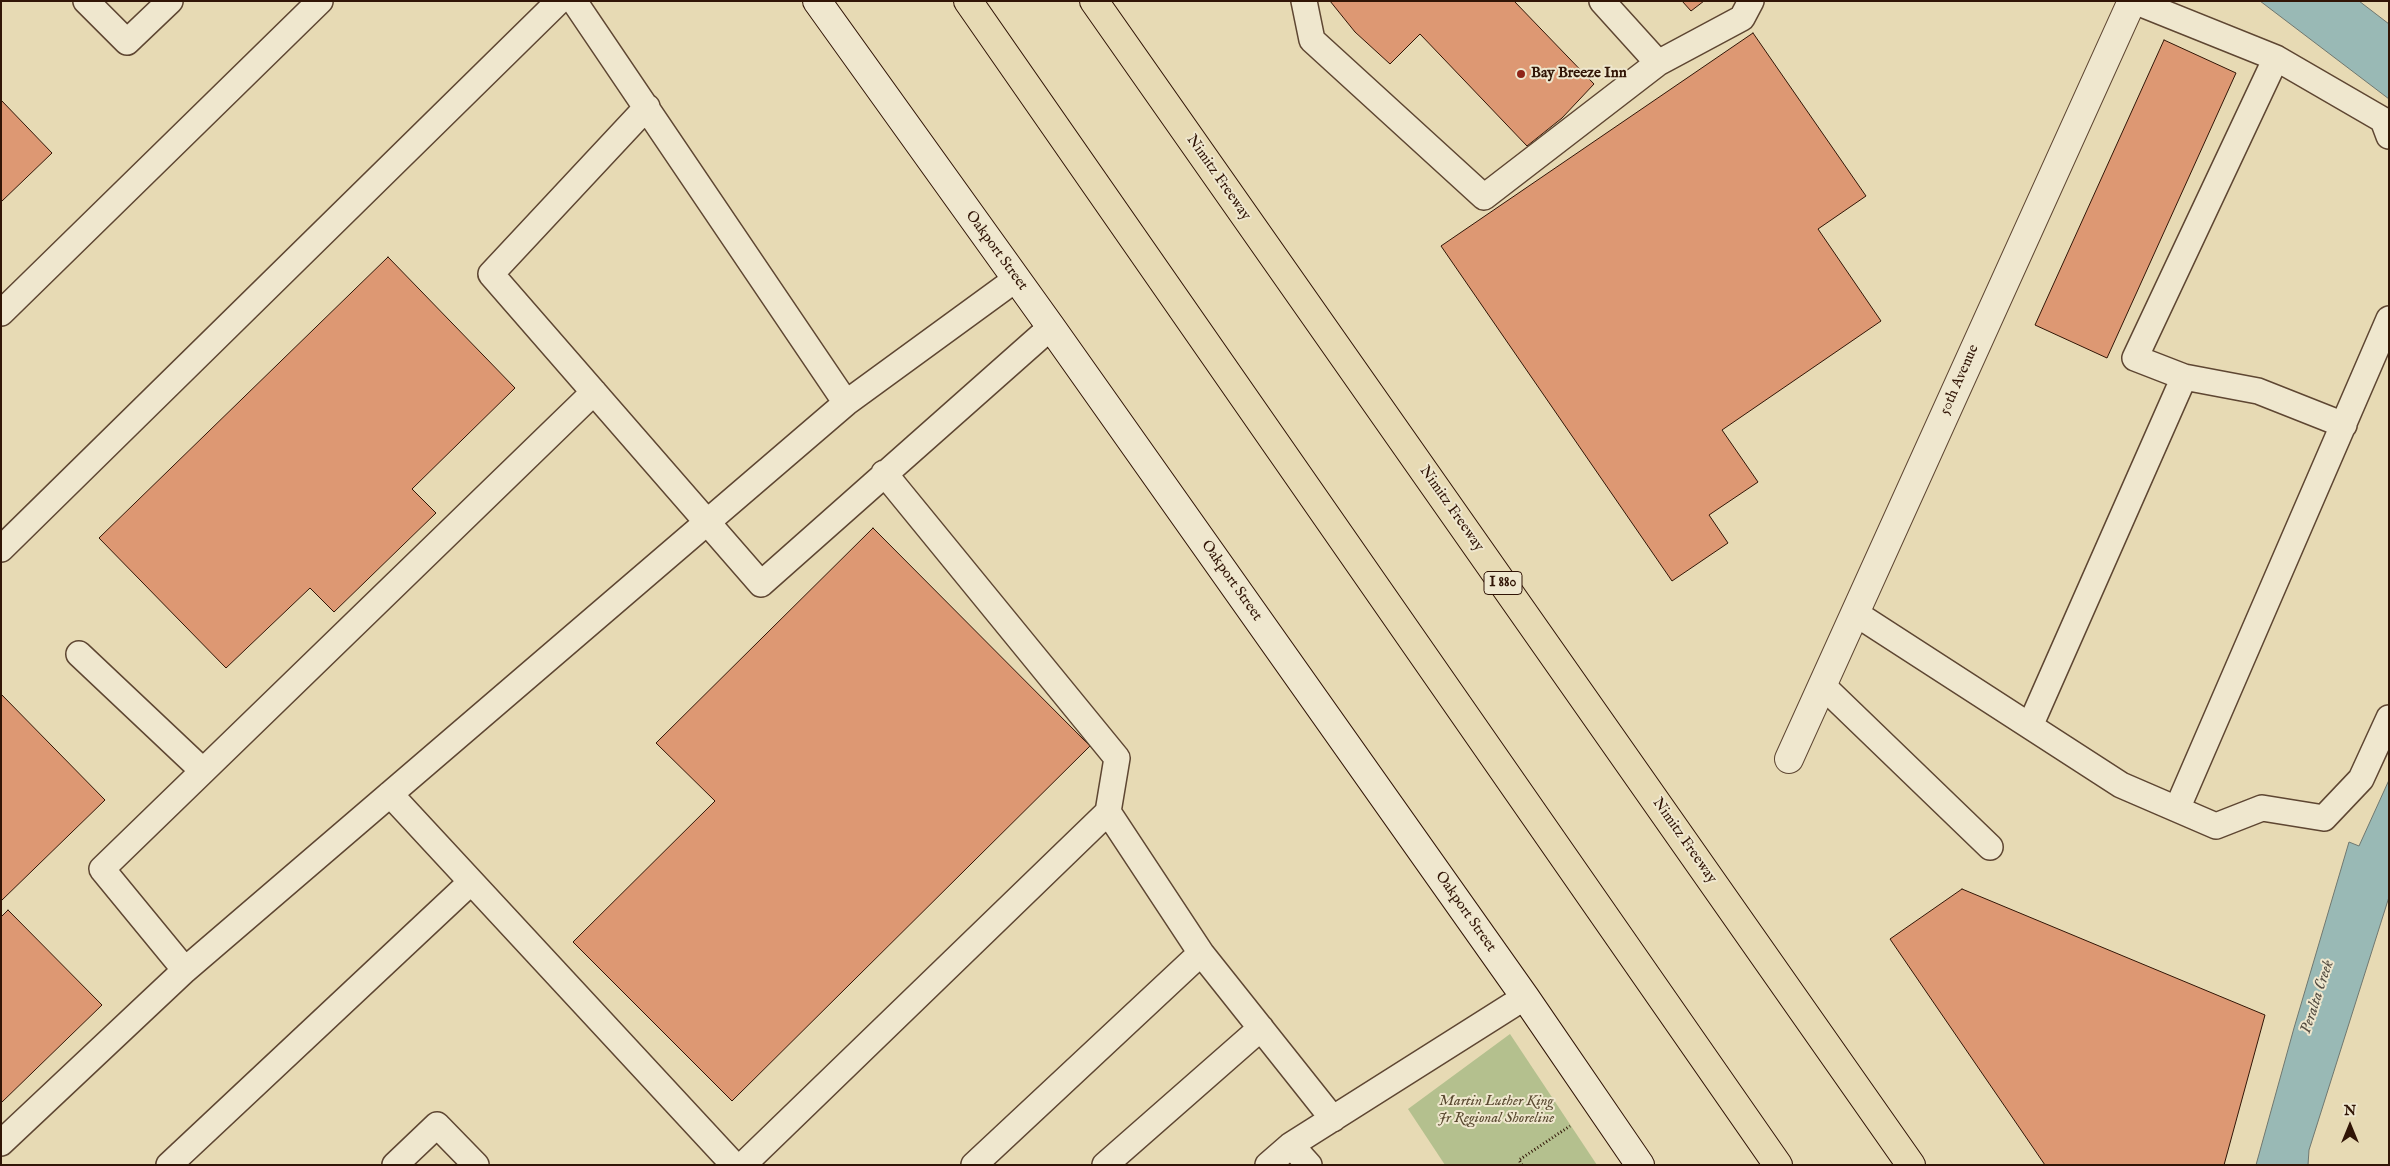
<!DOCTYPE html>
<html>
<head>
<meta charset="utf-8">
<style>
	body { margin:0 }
	#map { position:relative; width:2390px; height:1166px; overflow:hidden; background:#e7dab4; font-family:"IM FELL English",serif }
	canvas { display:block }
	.frame { position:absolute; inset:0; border:2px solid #311506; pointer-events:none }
	.north { position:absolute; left:2325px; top:1101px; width:50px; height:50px; -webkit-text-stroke:4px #efe7ce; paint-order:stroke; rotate:0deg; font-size:14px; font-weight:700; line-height:20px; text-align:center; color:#311506 }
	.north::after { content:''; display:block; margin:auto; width:18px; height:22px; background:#311506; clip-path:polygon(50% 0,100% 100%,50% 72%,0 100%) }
</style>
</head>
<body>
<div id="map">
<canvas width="2390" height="1166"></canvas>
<div class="frame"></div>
<div class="north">N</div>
</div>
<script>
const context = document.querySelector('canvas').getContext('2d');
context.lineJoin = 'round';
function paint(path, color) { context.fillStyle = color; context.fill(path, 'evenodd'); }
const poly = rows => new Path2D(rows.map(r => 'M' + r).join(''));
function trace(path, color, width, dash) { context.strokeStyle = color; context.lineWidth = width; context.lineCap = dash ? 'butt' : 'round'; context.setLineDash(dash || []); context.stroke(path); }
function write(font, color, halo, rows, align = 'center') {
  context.font = font + ' "IM FELL English",serif'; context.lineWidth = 4; context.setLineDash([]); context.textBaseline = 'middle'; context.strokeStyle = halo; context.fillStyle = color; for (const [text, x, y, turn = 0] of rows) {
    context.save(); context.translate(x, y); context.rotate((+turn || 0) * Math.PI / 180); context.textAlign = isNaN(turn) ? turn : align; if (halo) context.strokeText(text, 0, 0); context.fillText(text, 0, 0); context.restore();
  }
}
paint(poly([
	[1510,1034,1597,1165,1445,1165,1408,1109]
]), '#b4c08e');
const water = poly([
	[2260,1,2359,1,2389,24,2389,99,2260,1],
	[2389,780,2389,897,2309,1150,2308,1165,2256,1165,2294,1028,2349,842,2359,846,2389,780]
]);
paint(water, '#99b9b5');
trace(water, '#6f776f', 1);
const building = poly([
	[1330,1,1514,1,1594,84,1562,118,1527,146,1420,34,1390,64,1355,32,1330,1],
	[1682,1,1704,1,1691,11,1682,1],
	[1753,33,1866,196,1818,229,1881,321,1722,430,1758,482,1709,515,1728,543,1672,581,1441,246,1753,33],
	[2164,40,2236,73,2107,358,2035,325,2164,40],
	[1,100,52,153,1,202,1,100],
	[388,257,515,388,412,489,436,513,334,612,310,588,226,668,99,538,388,257],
	[873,528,1090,746,732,1101,573,942,715,801,656,743,873,528],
	[1,694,105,800,1,901,1,694],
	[1962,889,2265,1015,2224,1165,2045,1165,1890,939,1962,889],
	[8,910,102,1005,1,1103,1,917,8,910]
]);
paint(building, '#dd9873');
trace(building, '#311506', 1);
const lane = poly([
	[86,1,127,42,170,1],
	[574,1,846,403,1016,279],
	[1304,1,1312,40,1484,197,1658,63,1602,1],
	[2134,1,2276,58],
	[1658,63,1742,18,1751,1],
	[647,107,491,274,761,584,1051,327],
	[1,313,320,1],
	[2184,377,2135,358,2276,58,2383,120,2389,136],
	[884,473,1117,758,1108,812],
	[1,549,559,1],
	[1855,613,2121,785,2216,826,2262,808,2324,818,2361,779,2389,718],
	[79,654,203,771],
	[1822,685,1990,847],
	[2030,726,2184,377,2258,391,2344,425],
	[390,794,734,1165],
	[2177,809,2389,319],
	[185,970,102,869,594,392],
	[1,1143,185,970,846,403],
	[169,1165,471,882],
	[395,1165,437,1125,476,1165],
	[743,1165,1108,812,1201,953],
	[974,1165,1201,953,1333,1119],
	[1105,1165,1261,1028],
	[1268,1165,1291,1145],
	[1309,1165,1291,1145,1525,997]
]);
const street = poly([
	[1789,759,2132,1]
]);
const secondary = poly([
	[817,1,1051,327,1525,997,1640,1165]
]);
const highway = poly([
	[968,1,1778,1165],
	[1094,1,1911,1165]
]);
trace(lane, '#5e4632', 28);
trace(street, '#5e4632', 30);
trace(secondary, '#311506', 30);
trace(highway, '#311506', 30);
trace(poly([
	[1522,1165,1519,1160,1570,1126]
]), '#311506', 3, [1, 2.5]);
trace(lane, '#efe7ce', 25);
trace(street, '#efe7ce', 28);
trace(secondary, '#efe7ce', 28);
trace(highway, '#e7dab4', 28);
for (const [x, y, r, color] of [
	[1521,74,5,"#8f2418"]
]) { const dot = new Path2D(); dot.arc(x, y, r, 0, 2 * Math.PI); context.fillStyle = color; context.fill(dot); trace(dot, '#efe7ce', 2); }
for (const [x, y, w] of [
	[1503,583,38]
]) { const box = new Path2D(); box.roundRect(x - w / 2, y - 11.5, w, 23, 4); context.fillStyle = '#efe7ce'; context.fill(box); trace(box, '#311506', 1); }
write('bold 14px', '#311506', null, [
	["I 880",1503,583]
]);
write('bold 15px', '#311506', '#efe7ce', [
	["Bay Breeze Inn",1531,74]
], 'left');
write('15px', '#311506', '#efe7ce', [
	["Nimitz Freeway",1218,178,55],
	["Oakport Street",996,251,54],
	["50th Avenue",1960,380,-66],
	["Nimitz Freeway",1451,509,55],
	["Oakport Street",1231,581,55],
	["Nimitz Freeway",1684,841,55],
	["Oakport Street",1465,912,55]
]);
write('italic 15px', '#58482f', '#efe7ce', [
	["Martin Luther King",1496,1102],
	["Jr Regional Shoreline",1496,1119]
]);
write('italic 16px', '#554e43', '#efe7ce', [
	["Peralta Creek",2318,997,-72]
]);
</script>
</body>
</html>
